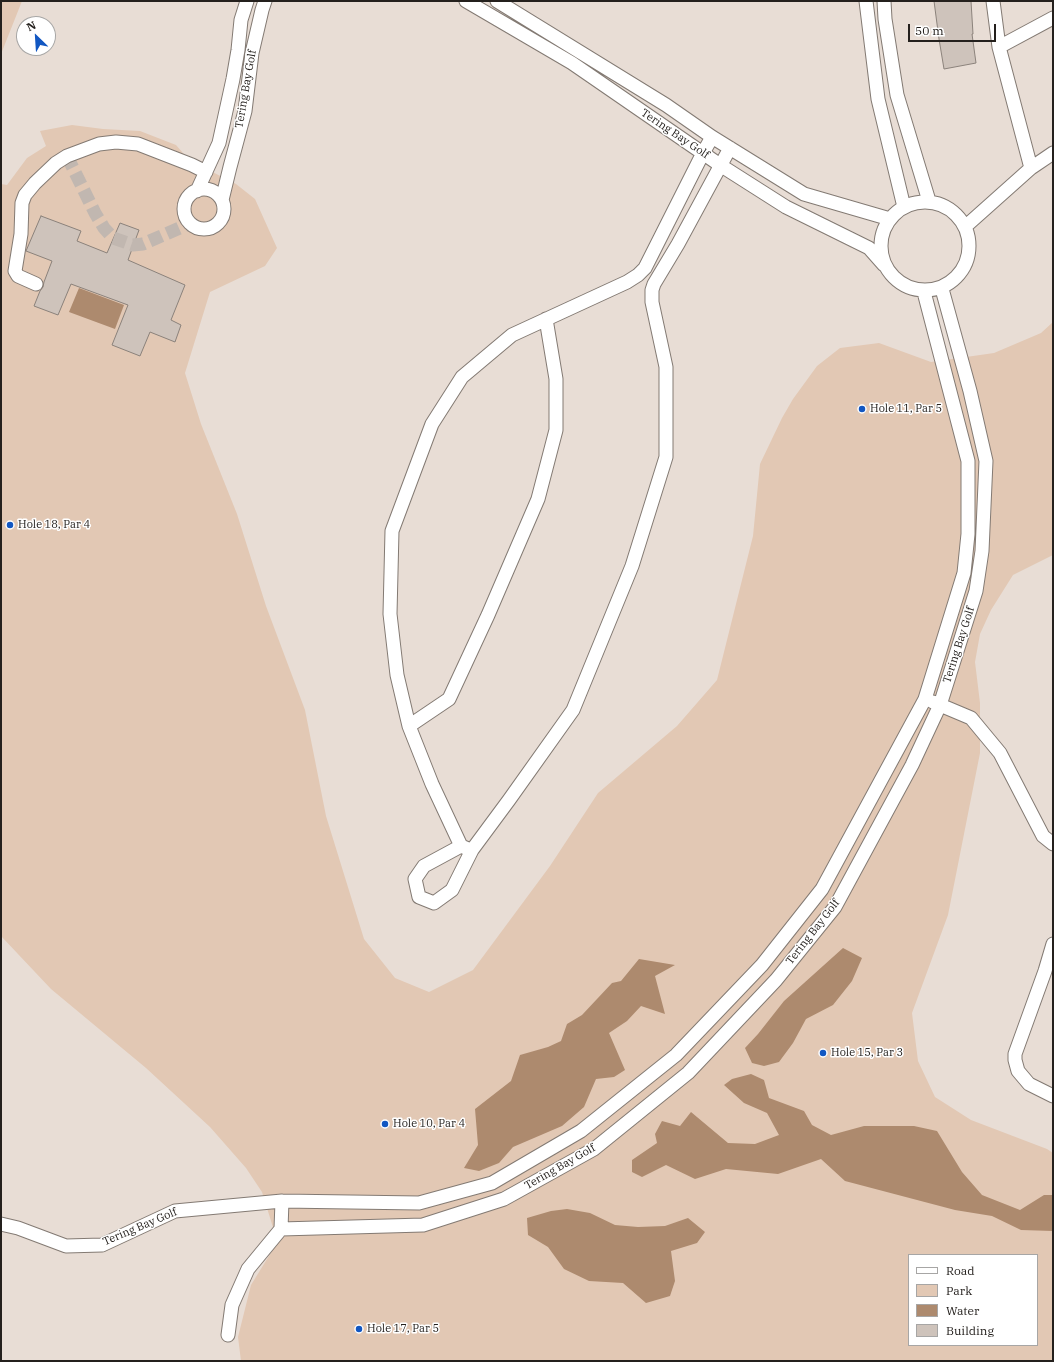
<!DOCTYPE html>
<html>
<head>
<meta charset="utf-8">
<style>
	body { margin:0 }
	#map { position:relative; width:1054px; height:1362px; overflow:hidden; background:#e8ddd5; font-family:"IBM Plex Serif",serif }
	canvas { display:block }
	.frame { position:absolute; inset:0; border:2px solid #24201d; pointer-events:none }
	.legend { position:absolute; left:908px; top:1254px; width:130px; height:92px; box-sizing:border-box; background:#fff; border:1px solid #a7a6a5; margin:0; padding:5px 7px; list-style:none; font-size:12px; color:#24201d }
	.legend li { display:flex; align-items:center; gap:8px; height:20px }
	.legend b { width:20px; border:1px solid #a7a6a5 }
	.north { position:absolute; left:16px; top:16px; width:40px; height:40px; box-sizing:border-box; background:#fff; border:1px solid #a7a6a5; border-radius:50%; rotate:335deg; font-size:11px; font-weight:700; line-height:16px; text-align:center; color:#24201d }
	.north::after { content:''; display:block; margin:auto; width:14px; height:18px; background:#1257c2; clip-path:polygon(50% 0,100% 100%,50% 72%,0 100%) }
	.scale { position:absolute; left:908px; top:24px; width:88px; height:18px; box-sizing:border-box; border:2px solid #24201d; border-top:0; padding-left:5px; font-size:12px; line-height:14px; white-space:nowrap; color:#24201d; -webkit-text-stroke:3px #fff; paint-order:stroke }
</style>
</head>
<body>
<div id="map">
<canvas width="1054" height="1362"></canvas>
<div class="frame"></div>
<ul class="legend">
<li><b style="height:5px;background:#fff"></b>Road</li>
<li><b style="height:11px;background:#e2c8b4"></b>Park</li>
<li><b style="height:11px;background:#ad8a6e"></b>Water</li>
<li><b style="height:11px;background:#cec3bb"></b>Building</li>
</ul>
<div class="north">N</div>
<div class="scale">50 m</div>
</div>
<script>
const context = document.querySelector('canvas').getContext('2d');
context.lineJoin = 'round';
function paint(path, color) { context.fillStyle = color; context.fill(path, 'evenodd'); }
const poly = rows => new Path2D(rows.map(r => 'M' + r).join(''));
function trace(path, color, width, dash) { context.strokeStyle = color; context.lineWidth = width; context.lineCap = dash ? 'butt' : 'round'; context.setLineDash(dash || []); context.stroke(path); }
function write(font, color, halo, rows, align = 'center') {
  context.font = font + ' "IBM Plex Serif",serif'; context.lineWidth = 3; context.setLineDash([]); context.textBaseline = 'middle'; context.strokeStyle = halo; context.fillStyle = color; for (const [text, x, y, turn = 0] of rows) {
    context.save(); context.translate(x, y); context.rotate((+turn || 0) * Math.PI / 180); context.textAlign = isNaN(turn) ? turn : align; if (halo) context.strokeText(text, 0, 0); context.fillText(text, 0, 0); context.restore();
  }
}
paint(poly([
	[1,1,22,1,1,54],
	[72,125,103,129,140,131,176,145,189,160,236,184,255,199,277,248,265,266,210,292,185,373,201,424,237,514,266,606,305,710,326,816,364,939,395,978,429,992,473,970,550,866,598,793,677,726,717,680,753,536,760,464,782,418,793,399,817,366,840,348,879,343,931,362,994,353,1041,333,1053,322,1053,555,1013,575,991,610,980,634,975,662,980,703,980,753,948,915,912,1013,918,1061,935,1097,971,1120,1047,1149,1053,1153,1053,1361,241,1361,238,1337,251,1285,272,1251,276,1237,262,1192,246,1168,210,1127,146,1068,51,989,1,936,1,184,7,185,27,158,46,146,40,131],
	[909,1255,1037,1255,1037,1345,909,1345]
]), '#e2c8b4');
paint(poly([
	[79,288,124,305,115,329,69,312],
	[843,948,862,958,852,981,833,1005,806,1019,793,1043,779,1062,764,1066,752,1063,745,1048,758,1034,784,1001],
	[639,959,675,965,655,976,665,1014,641,1006,627,1021,609,1033,625,1070,614,1077,596,1079,584,1107,562,1126,513,1147,499,1163,479,1171,464,1168,478,1145,475,1109,511,1081,520,1055,548,1047,561,1041,567,1024,582,1015,612,983,621,981],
	[751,1074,764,1080,769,1098,804,1111,812,1125,831,1135,864,1126,914,1126,937,1131,962,1172,982,1195,1020,1210,1044,1195,1053,1195,1053,1231,1021,1230,992,1216,955,1210,845,1181,821,1159,778,1174,726,1169,695,1179,666,1165,642,1177,632,1172,632,1160,657,1143,655,1134,662,1121,680,1126,691,1112,728,1143,755,1144,779,1135,767,1113,744,1103,724,1085,732,1079],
	[567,1209,590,1213,615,1225,638,1227,665,1226,688,1218,705,1232,697,1243,671,1251,675,1281,670,1296,646,1303,623,1283,589,1281,564,1269,548,1247,528,1235,527,1218,551,1211]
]), '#ad8a6e');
const building = poly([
	[934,1,971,1,973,34,972,34,976,63,944,69,939,39,934,1],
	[41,216,81,231,77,241,107,253,120,223,139,230,128,260,185,285,171,320,181,325,175,342,150,332,140,356,112,345,128,305,71,284,58,315,34,306,40,291,43,287,44,282,52,261,26,251,41,216]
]);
paint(building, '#cec3bb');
trace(building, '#8b827b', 1);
trace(poly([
	[67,156,95,213,104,228,113,238,133,245,143,244,191,223]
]), '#c1b7b0', 13, [13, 6]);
const minor = poly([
	[466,1,572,63,720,165,786,207,869,248,884,265],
	[497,1,666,105,712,137,804,194,890,219],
	[866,1,878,99,904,207],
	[884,1,885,19,897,95,929,201],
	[993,1,999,47,1031,168],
	[999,47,1053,18],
	'184 209a20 20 0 1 1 40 0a20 20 0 1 1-40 0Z',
	[197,191,219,143,233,79,238,50,241,20,247,1],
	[222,200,230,167,245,111,252,53,262,10,265,1],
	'881 246a44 44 0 1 1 88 0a44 44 0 1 1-88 0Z',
	[966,226,1031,168,1053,153],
	[36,284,18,276,15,271,21,234,22,203,25,195,35,183,56,163,67,156,99,144,116,142,138,144,192,165,206,172],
	[933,702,971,718,1000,753,1043,836,1053,844],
	[409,726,449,699,488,615,538,499,556,430,556,379,546,319],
	[461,846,424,866,415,879,419,897,434,903,452,890,472,850,509,800,573,710,632,566,666,457,666,367,652,302,652,290,654,284,678,244,730,148],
	[468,849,461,846,432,784,409,726,397,675,390,614,392,531,432,424,462,377,512,335,627,282,638,275,645,268,703,153,712,137],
	[1053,944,1045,971,1015,1054,1015,1060,1018,1071,1029,1084,1053,1096],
	[1,1224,18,1228,66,1246,102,1245,175,1211,282,1201,419,1203,492,1183,581,1131,676,1055,762,965,822,889,925,699,964,573,968,534,968,461,924,292],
	[281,1229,423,1225,504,1199,594,1149,688,1073,776,980,835,907,912,765,940,705,976,591,982,551,986,461,970,391,942,289],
	[228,1335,232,1305,248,1269,281,1229,282,1201]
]);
trace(minor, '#837a73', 15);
trace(minor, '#fff', 13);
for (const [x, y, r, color] of [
	[862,409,4,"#1257c2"],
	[10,525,4,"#1257c2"],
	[823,1053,4,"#1257c2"],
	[385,1124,4,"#1257c2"],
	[359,1329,4,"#1257c2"]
]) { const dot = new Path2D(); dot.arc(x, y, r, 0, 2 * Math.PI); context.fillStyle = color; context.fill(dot); trace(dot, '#fff', 1.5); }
write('11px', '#24201d', '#fff', [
	["Tering Bay Golf",246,89,-80],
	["Tering Bay Golf",675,134,34],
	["Tering Bay Golf",959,645,-72],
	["Tering Bay Golf",813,932,-52],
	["Tering Bay Golf",560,1167,-30],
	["Tering Bay Golf",140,1227,-23]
]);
write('11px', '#24201d', '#fff', [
	["Hole 11, Par 5",870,409],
	["Hole 18, Par 4",18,525],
	["Hole 15, Par 3",831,1053],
	["Hole 10, Par 4",393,1124],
	["Hole 17, Par 5",367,1329]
], 'left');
</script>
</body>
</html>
